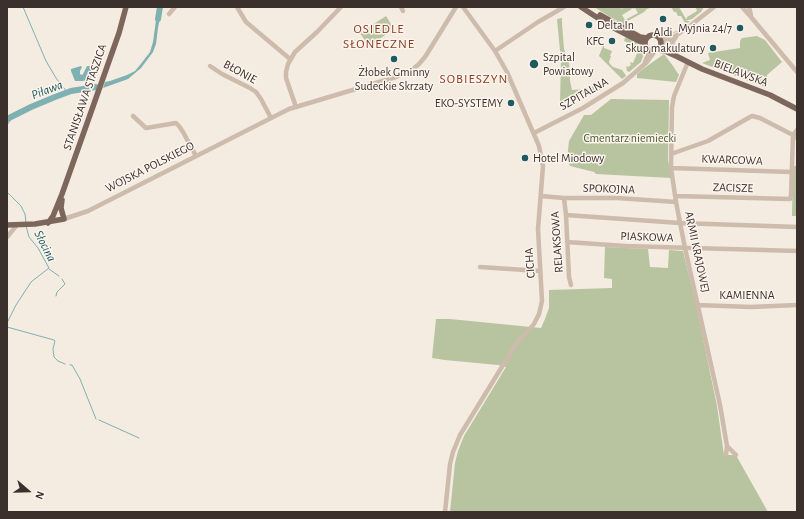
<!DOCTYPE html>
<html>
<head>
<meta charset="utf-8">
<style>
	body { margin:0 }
	#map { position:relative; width:804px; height:519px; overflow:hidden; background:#f4ebe1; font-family:"Alegreya Sans",sans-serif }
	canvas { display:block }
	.frame { position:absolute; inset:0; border:8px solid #3b302b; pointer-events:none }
	.north { position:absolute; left:8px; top:471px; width:40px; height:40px; -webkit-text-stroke:3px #fbf5ee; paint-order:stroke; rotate:110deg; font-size:11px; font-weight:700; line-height:16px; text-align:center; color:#3b302b }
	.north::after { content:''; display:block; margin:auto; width:14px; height:18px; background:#3b302b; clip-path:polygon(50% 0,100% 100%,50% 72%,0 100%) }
</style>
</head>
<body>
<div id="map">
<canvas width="804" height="519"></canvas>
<div class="frame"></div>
<div class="north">N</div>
</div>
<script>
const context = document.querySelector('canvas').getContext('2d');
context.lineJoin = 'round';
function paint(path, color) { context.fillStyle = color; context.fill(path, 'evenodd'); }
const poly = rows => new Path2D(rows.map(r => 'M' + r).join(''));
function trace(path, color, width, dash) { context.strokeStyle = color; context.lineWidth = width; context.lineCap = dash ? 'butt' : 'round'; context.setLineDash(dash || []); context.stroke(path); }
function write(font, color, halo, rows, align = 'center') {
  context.font = font + ' "Alegreya Sans",sans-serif'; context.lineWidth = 3; context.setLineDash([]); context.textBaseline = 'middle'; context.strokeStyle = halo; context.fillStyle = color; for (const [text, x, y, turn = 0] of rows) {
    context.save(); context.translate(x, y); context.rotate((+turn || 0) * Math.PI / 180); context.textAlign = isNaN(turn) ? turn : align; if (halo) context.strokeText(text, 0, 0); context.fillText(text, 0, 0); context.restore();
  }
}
paint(poly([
	[594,7,623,7,620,10,625,7,631,7,632,9,622,15,625,20,638,13,635,8,633,9,632,7,653,7,647,9,644,12,624,23,627,26,607,15],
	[671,7,679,7,686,19,687,18,687,17,697,11,696,8,697,7,701,9,702,11,692,19,685,21,690,21,676,32,666,36,664,36,659,35,659,31,664,35,666,36,678,30,685,23,681,16,678,16,676,12,674,12],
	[386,16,394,29,369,46,360,33],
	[562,18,562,24,564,49,569,62,570,81,572,90,586,89,604,82,602,89,579,95,560,103,561,61,557,19],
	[757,36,765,40,782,62,767,75,767,88,702,63,710,60,708,53,740,48,740,41,742,38],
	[626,37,637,42,636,43,642,49,643,53,643,56,641,62,629,72,627,71,626,66,628,67,631,65,630,62,633,63,638,51,635,50,635,48,634,45,624,41,625,38],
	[603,46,604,46,604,48,612,51,610,56,611,56,609,62,610,64,613,67,622,70,625,74,626,76,622,79,599,56],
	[664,54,673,66,679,75,676,82,637,78,637,74,643,69],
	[611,99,669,100,668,159,671,178,596,174,594,172,570,166,567,159,569,141,584,115,591,115],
	[793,166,797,166,797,216,792,216],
	[605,247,648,249,650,267,668,268,669,250,683,251,697,309,717,406,724,455,735,455,737,457,768,512,450,512,455,463,458,451,464,436,506,367,498,365,445,360,432,358,436,319,450,319,541,328,545,319,549,308,549,290,612,288,612,279,604,278]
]), '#b8c4a0');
paint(poly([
	[160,7,162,7,158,28,156,44,153,52,141,68,128,79,103,88,105,82,110,81,127,75,135,71,140,65,150,52,153,42,156,20],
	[81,66,82,67,80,71,80,74,82,75,83,74,87,66,91,66,91,78,88,79,83,81,75,81,71,71,71,69]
]), '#7fb0b2');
trace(poly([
	[23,7,46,61,56,78,67,92],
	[7,125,13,117],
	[7,192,21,206,25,214,26,223],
	[49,269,59,276],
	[56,296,57,292,65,284,62,279],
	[7,323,16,305,31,282,49,268,38,248,29,237,26,226],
	[7,327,54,340,55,341,53,349,54,357,58,361,65,364],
	[70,365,72,365,80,379,96,419],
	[99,420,139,438]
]), '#7fb0b2', 1);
trace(poly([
	[158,19,160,7],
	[7,119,31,107,55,97,71,91,96,87]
]), '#7fb0b2', 6);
trace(poly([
	[237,7,246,22,290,59],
	[401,7,403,11],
	[700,7,701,8],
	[742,7,751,17,797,72],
	[749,7,751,15],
	[169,14,175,7],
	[676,37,673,41,672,45,673,50,678,57],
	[659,38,666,38,671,37],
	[661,44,674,37,691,25,714,7],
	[495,51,538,22,564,7],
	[645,62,648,55,647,48],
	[688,62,674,96,672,107,671,168,676,202,685,248,720,405,727,446,726,455],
	[210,66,222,74,250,88,256,92,261,99,271,118],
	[296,107,286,78,286,72,288,64,295,52,317,32,341,7],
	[133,116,146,128,176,123,179,126,183,132,196,156],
	[534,133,583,108,623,83,647,62,655,51],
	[671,154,708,141,750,117,752,116,760,118,793,135,797,138],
	[671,168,791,172],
	[541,196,564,198,617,198,676,202],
	[676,196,790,199,791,196,793,135,797,130],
	[564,198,566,215,569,277,571,285],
	[566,215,680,223,797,227],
	[64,219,88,211,289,109,396,77,412,70,419,64,425,57,456,7],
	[7,237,17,225],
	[567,242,625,246,797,251],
	[480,267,540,271],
	[697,305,751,307,797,305],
	[727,446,736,455],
	[445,512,450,464,453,452,460,435,516,344,534,324,539,314,542,301,538,229,543,166,539,146,507,72,495,51,463,7]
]), '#cdbbac', 4.5);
trace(poly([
	[581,7,610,26,645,44],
	[600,15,640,37,647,38],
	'645 43a8 8 0 1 1 16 0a8 8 0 1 1-16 0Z',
	[657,50,665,51,678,57,702,69,770,95,797,109],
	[48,223,53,216,62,194,119,33,126,7],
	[7,225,35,224,64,219,61,208,62,200]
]), '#7d675c', 5.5);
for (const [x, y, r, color] of [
	[663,19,4,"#1f5a5e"],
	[589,25,4,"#1f5a5e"],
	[740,28,4,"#1f5a5e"],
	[612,41,4,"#1f5a5e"],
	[713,48,4,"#1f5a5e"],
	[394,59,4,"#1f5a5e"],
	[534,64,5,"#1f5a5e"],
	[511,103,4,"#1f5a5e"],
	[525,158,4,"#1f5a5e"]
]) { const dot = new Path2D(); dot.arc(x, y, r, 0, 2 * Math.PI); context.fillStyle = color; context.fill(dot); trace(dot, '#fbf5ee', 1.5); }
write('12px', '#3b302b', '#fbf5ee', [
	["Delta In",597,25,"left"],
	["Myjnia 24/7",732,28],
	["Aldi",663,32,"center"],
	["KFC",604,41],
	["Skup makulatury",705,48],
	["Szpital",543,57,"left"],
	["Powiatowy",543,71,"left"],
	["Żłobek Gminny",394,72,"center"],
	["Sudeckie Skrzaty",394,86,"center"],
	["EKO-SYSTEMY",503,103],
	["Hotel Miodowy",533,158,"left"]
], 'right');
write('12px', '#3b302b', '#fbf5ee', [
	["BŁONIE",240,72,29],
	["BIELAWSKA",741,73,21],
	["SZPITALNA",584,94,-30],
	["STANISŁAWA STASZICA",85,97,-71],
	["KWARCOWA",732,160,2],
	["WOJSKA POLSKIEGO",150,167,-27],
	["ZACISZE",733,188,2],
	["SPOKOJNA",609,189,2],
	["PIASKOWA",647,237,2],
	["RELAKSOWA",557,242,-94],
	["ARMII KRAJOWEJ",697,252,78],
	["CICHA",530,263,-94],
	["KAMIENNA",747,295]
]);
write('12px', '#4a5a2e', '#fbf5ee', [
	["Cmentarz niemiecki",630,138]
]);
context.letterSpacing = '1px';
write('13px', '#8c3b22', '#fbf5ee', [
	["OSIEDLE",379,29],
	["SŁONECZNE",379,44],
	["SOBIESZYN",474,79]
]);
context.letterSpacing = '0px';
write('italic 13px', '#1f5a5e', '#fbf5ee', [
	["Piława",47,90,-21],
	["Słocina",45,246,63]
]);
</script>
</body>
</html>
